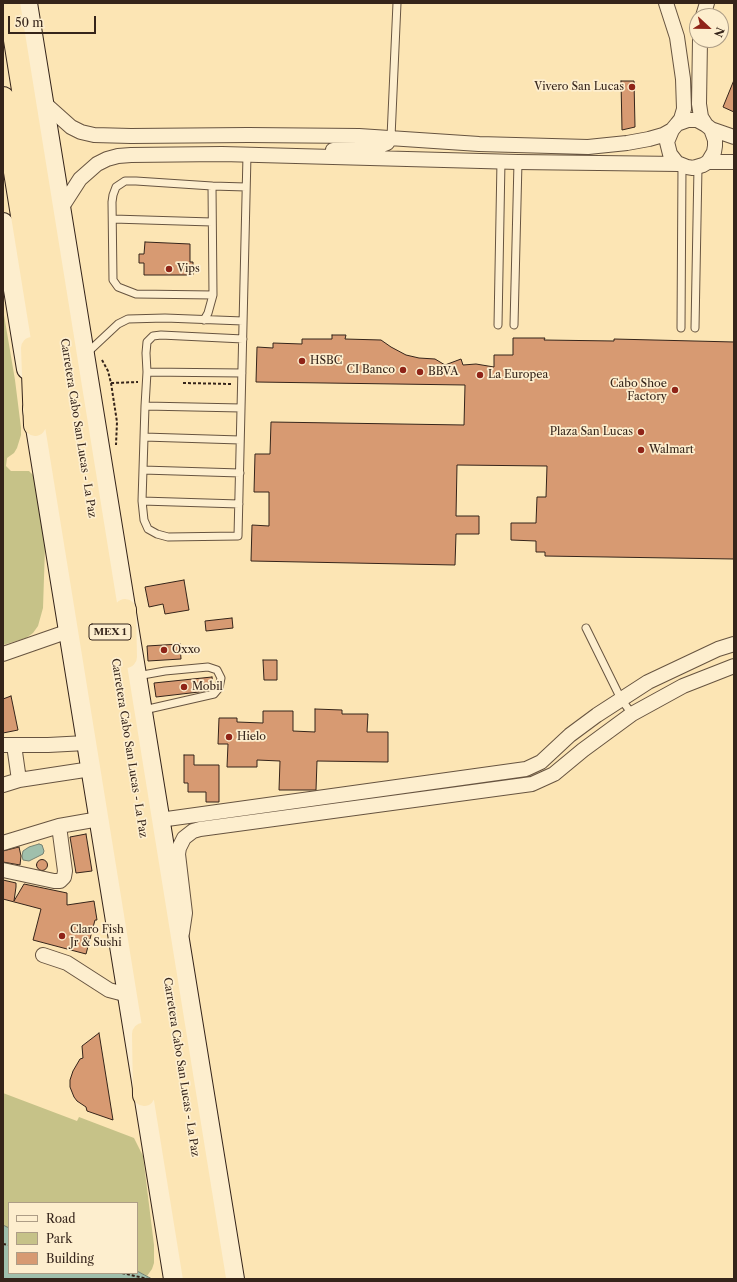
<!DOCTYPE html>
<html>
<head>
<meta charset="utf-8">
<style>
	body { margin:0 }
	#map { position:relative; width:737px; height:1282px; overflow:hidden; background:#fce5b4; font-family:"Libre Caslon Text",serif }
	canvas { display:block }
	.frame { position:absolute; inset:0; border:4px solid #35241a; pointer-events:none }
	.legend { position:absolute; left:8px; top:1202px; width:130px; height:72px; box-sizing:border-box; background:#fdeece; border:1px solid #ad9d86; margin:0; padding:5px 7px; list-style:none; font-size:12px; color:#35241a }
	.legend li { display:flex; align-items:center; gap:8px; height:20px }
	.legend b { width:20px; border:1px solid #ad9d86 }
	.north { position:absolute; left:689px; top:8px; width:40px; height:40px; box-sizing:border-box; background:#fdeece; border:1px solid #ad9d86; border-radius:50%; rotate:112deg; font-size:11px; font-weight:700; line-height:16px; text-align:center; color:#35241a }
	.north::after { content:''; display:block; margin:auto; width:14px; height:18px; background:#8f2418; clip-path:polygon(50% 0,100% 100%,50% 72%,0 100%) }
	.scale { position:absolute; left:8px; top:16px; width:88px; height:18px; box-sizing:border-box; border:2px solid #35241a; border-top:0; padding-left:5px; font-size:12px; line-height:14px; white-space:nowrap; color:#35241a; -webkit-text-stroke:3px #fdeece; paint-order:stroke }
</style>
</head>
<body>
<div id="map">
<canvas width="737" height="1282"></canvas>
<div class="frame"></div>
<ul class="legend">
<li><b style="height:5px;background:#fdeece"></b>Road</li>
<li><b style="height:11px;background:#c6c288"></b>Park</li>
<li><b style="height:11px;background:#d79a72"></b>Building</li>
</ul>
<div class="north">N</div>
<div class="scale">50 m</div>
</div>
<script>
const context = document.querySelector('canvas').getContext('2d');
context.lineJoin = 'round';
function paint(path, color) { context.fillStyle = color; context.fill(path, 'evenodd'); }
const poly = rows => new Path2D(rows.map(r => 'M' + r).join(''));
function trace(path, color, width, dash) { context.strokeStyle = color; context.lineWidth = width; context.lineCap = dash ? 'butt' : 'round'; context.setLineDash(dash || []); context.stroke(path); }
function write(font, color, halo, rows, align = 'center') {
  context.font = font + ' "Libre Caslon Text",serif'; context.lineWidth = 3.5; context.setLineDash([]); context.textBaseline = 'middle'; context.strokeStyle = halo; context.fillStyle = color; for (const [text, x, y, turn = 0] of rows) {
    context.save(); context.translate(x, y); context.rotate((+turn || 0) * Math.PI / 180); context.textAlign = isNaN(turn) ? turn : align; if (halo) context.strokeText(text, 0, 0); context.fillText(text, 0, 0); context.restore();
  }
}
paint(poly([
	[3,309,15,380,21,428,21,435,17,448,14,453,7,458,6,466,11,471,29,471,35,477,45,547,43,608,38,626,33,633,26,638,3,645],
	[3,1093,77,1121,79,1117,134,1138,143,1156,154,1245,154,1263,152,1269,147,1276,137,1271,137,1203,9,1203,9,1228,3,1225]
]), '#c6c288');
const water = poly([
	[39,844,42,845,44,851,43,854,29,861,23,860,22,856,23,851,29,847,39,844],
	[3,1225,9,1228,9,1273,137,1273,137,1271,152,1279,3,1279,3,1225]
]);
paint(water, '#9fbfac');
trace(water, '#758172', 1);
const building = poly([
	[734,80,734,112,723,107,734,80],
	[621,81,634,81,635,127,622,130,621,81],
	[145,242,190,244,190,262,193,262,193,275,144,275,144,263,139,263,139,254,144,254,145,242],
	[332,335,346,335,345,339,381,340,391,347,406,355,419,358,435,359,445,365,461,359,463,365,476,364,494,367,494,355,513,355,513,338,545,338,544,340,614,341,614,339,734,342,734,559,545,556,545,552,536,552,536,541,511,540,511,523,536,523,537,497,546,497,547,466,457,465,456,516,479,516,479,534,456,534,455,565,251,561,252,525,269,526,269,492,254,492,255,454,270,454,271,422,464,425,465,385,256,382,257,347,273,348,273,343,302,344,302,339,332,339,332,335],
	[184,580,189,610,165,614,163,604,149,607,145,587,184,580],
	[232,618,233,628,206,631,205,621,232,618],
	[180,644,181,659,148,661,147,646,180,644],
	[263,660,277,660,277,680,264,680,263,660],
	[212,677,213,687,211,690,199,692,156,697,154,683,212,677],
	[11,696,18,730,3,733,3,699,11,696],
	[315,709,342,710,342,714,368,714,367,732,388,732,388,762,317,761,316,790,279,790,280,761,257,760,257,767,227,767,228,744,218,744,219,718,237,718,237,722,263,723,263,711,293,711,293,731,315,732,315,709],
	[184,755,194,755,194,765,219,765,219,802,206,802,206,792,188,792,188,783,184,783,184,755],
	[86,834,92,871,76,873,70,837,86,834],
	[19,847,21,856,20,865,3,862,3,851,19,847],
	'36.5 865a5.5 5.5 0 1 1 11 0a5.5 5.5 0 1 1-11 0Z',
	[3,880,16,883,16,887,14,901,24,884,67,893,67,905,94,901,97,920,95,920,86,954,33,940,41,909,3,899,3,880],
	[99,1033,113,1120,87,1111,86,1107,77,1101,74,1097,70,1087,70,1080,73,1071,80,1059,83,1058,82,1046,99,1033]
]);
paint(building, '#d79a72');
trace(building, '#35241a', 1);
const lane = poly([
	[391,137,397,3],
	[212,186,136,181,125,181,116,187,113,195,112,202,113,280,118,287,136,294,213,295],
	[113,219,212,222],
	[204,320,208,313,213,295,212,186,246,187],
	[498,325,501,161],
	[514,325,518,162],
	[681,328,682,166],
	[695,328,698,167],
	[243,339,161,335,153,336,147,342,146,353,147,372,145,406,142,501,144,520,148,529,157,534,168,537,238,536,247,155],
	[87,353,118,324,128,319,165,318,243,321],
	[147,372,242,373],
	[145,406,241,408],
	[144,437,240,440],
	[143,470,240,473],
	[142,501,239,504],
	[586,628,621,699,632,714],
	[137,676,165,671,208,667,217,670,221,678,219,688,214,694,144,710]
]);
const street = poly([
	[666,3,677,37,683,79,684,109,681,119,677,124],
	[703,16,707,3],
	[700,40,699,104,701,117,706,125],
	[43,102,71,127,81,132,94,135,131,136,248,135,359,136,479,144,588,147,627,143,649,139,663,135,672,130],
	[711,129,734,137],
	[333,150,343,148,377,147,387,143,391,137],
	[708,162,714,152,715,146,715,140,711,129,706,125,697,120,688,120,677,124,672,130,667,142,670,154,677,163,687,167,693,168,703,165,708,162,734,162],
	[60,210,80,179,97,164,107,159,118,156,131,155,222,154,518,162,679,164],
	[3,654,69,631],
	[3,745,48,745,86,743],
	[14,745,19,780],
	[3,785,19,780,91,769],
	[158,811,162,817,167,819,526,769,541,762,570,735,597,715,648,682,718,649,734,644],
	[3,843,59,826,99,819],
	[3,870,54,881,60,881,64,877,65,871,59,826],
	[182,933,185,913,178,854,179,848,184,838,193,831,200,829,532,784,554,774,583,750,632,714,683,686,734,666],
	[43,955,67,963,109,990,128,995]
]);
const secondary = poly([
	[27,3,234,1279],
	[3,223,27,369],
	[33,409,174,1279]
]);
const highway = poly([
	[9,3,215,1279],
	[3,98,194,1279],
	[32,348,35,425],
	[125,610,126,657],
	[143,1034,144,1095]
]);
trace(lane, '#675440', 9);
trace(street, '#675440', 16);
trace(secondary, '#35241a', 22);
trace(highway, '#35241a', 24);
trace(poly([
	[102,360,108,371,111,383,138,382],
	[111,383,117,422,116,445],
	[183,383,232,384],
	[3,1244,9,1245],
	[122,1273,148,1279]
]), '#35241a', 2, [3, 2]);
trace(lane, '#fdeece', 7);
trace(street, '#fdeece', 14);
trace(secondary, '#fdeece', 20);
trace(highway, '#fce5b4', 22);
for (const [x, y, r, color] of [
	[632,87,4,"#8f2418"],
	[169,269,4,"#8f2418"],
	[302,361,4,"#8f2418"],
	[403,370,4,"#8f2418"],
	[420,372,4,"#8f2418"],
	[480,375,4,"#8f2418"],
	[675,390,4,"#8f2418"],
	[641,432,4,"#8f2418"],
	[641,450,4,"#8f2418"],
	[164,650,4,"#8f2418"],
	[184,687,4,"#8f2418"],
	[229,737,4,"#8f2418"],
	[62,936,4,"#8f2418"]
]) { const dot = new Path2D(); dot.arc(x, y, r, 0, 2 * Math.PI); context.fillStyle = color; context.fill(dot); trace(dot, '#fdeece', 1.5); }
for (const [x, y, w] of [
	[110,632,42]
]) { const box = new Path2D(); box.roundRect(x - w / 2, y - 8, w, 16, 3); context.fillStyle = '#fdeece'; context.fill(box); trace(box, '#35241a', 1); }
write('bold 10px', '#35241a', null, [
	["MEX 1",110,632]
]);
write('11px', '#35241a', '#fdeece', [
	["Vivero San Lucas",624,87,"right"],
	["Vips",177,269],
	["HSBC",310,361],
	["CI Banco",395,370,"right"],
	["BBVA",428,372],
	["La Europea",488,375],
	["Cabo Shoe",667,384,"right"],
	["Factory",667,397,"right"],
	["Plaza San Lucas",633,432,"right"],
	["Walmart",649,450],
	["Oxxo",172,650],
	["Mobil",192,687],
	["Hielo",237,737],
	["Claro Fish",70,930],
	["Jr & Sushi",70,943]
], 'left');
write('11px', '#35241a', '#fdeece', [
	["Carretera Cabo San Lucas - La Paz",78,428,81],
	["Carretera Cabo San Lucas - La Paz",129,748,81],
	["Carretera Cabo San Lucas - La Paz",181,1067,81]
]);
</script>
</body>
</html>
